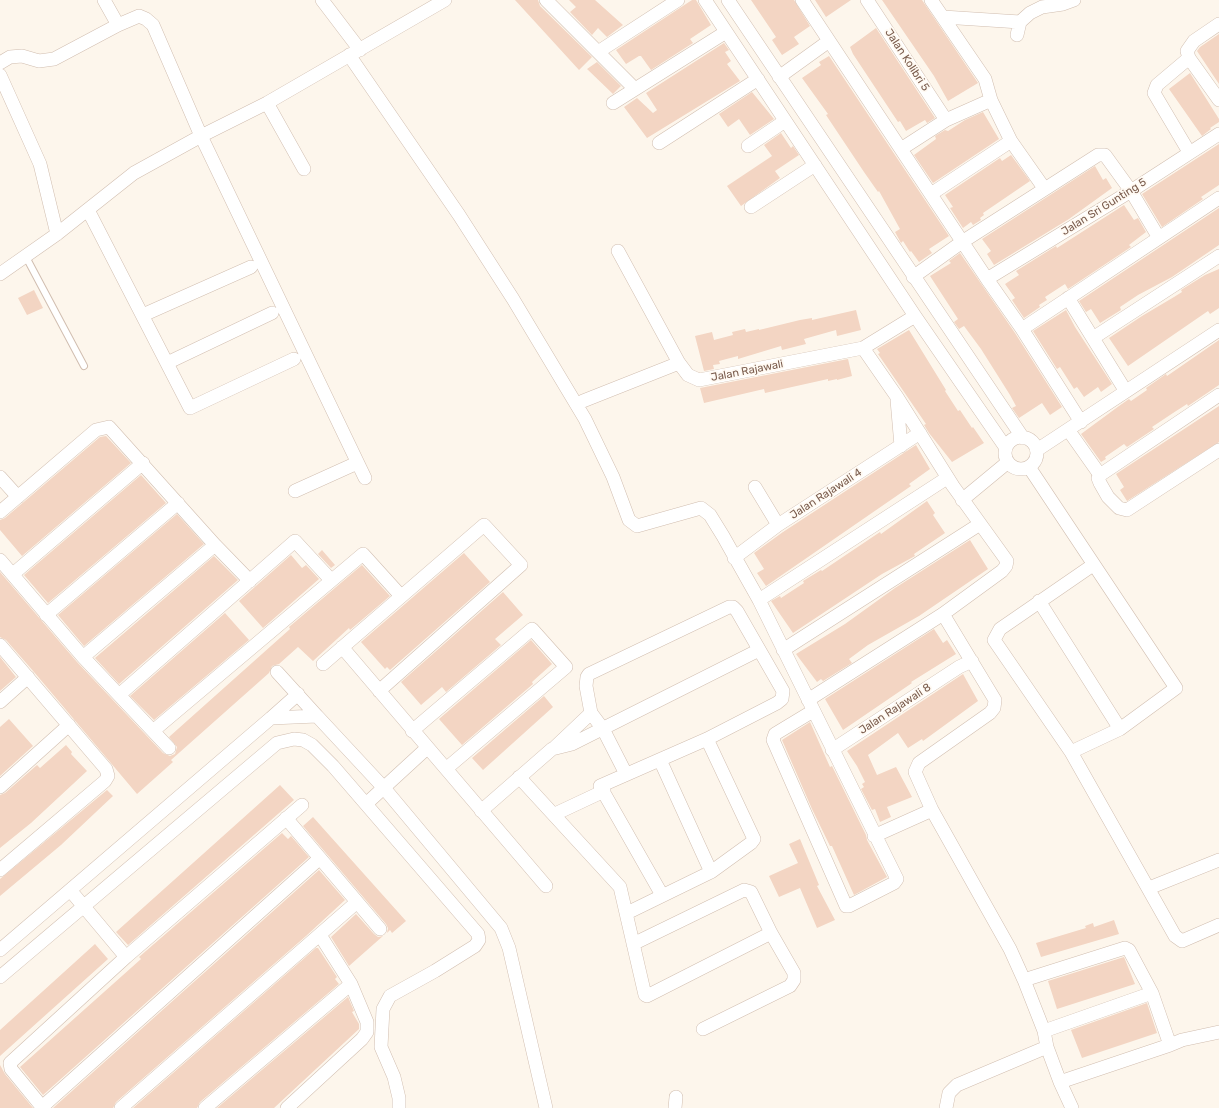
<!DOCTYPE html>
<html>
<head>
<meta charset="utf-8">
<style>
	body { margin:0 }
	canvas { display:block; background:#fdf6ec }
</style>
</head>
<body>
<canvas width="1219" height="1108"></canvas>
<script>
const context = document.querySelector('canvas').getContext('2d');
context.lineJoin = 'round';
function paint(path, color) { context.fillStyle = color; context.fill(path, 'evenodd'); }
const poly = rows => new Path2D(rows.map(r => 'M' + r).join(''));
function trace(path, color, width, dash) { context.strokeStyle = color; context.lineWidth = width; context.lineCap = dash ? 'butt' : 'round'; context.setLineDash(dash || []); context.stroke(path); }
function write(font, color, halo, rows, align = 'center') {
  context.font = font + ' Rubik,sans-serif'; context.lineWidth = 3.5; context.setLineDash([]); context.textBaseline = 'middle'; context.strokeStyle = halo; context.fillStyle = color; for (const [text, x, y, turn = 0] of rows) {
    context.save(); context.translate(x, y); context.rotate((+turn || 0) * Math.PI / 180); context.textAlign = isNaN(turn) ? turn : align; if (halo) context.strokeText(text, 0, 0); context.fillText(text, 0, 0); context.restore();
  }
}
paint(poly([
	[515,0,538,0,540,6,592,57,579,70],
	[569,0,595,0,623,25,607,37,598,28,592,35,570,12,576,7],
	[692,0,696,0,711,25,690,39,693,43,651,70,641,56,639,56,626,64,616,50],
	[751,0,794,0,810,26,794,37,799,44,782,55,772,40,776,37],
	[815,0,851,0,826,17],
	[882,0,922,0,978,83,948,101,934,76],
	[876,28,935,118,927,123,925,120,906,131,900,121,898,122,853,54,850,47],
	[1219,34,1219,84,1197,51,1200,47],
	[724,43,729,50,725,52,731,61,727,64,740,81,647,138,624,107,637,98,653,113,657,110,646,93],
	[829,56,949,236,929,249,932,253,919,262,911,251,910,252,903,241,901,243,895,232,900,229,879,191,878,192,864,172,826,115,828,114,802,78,821,65,819,62],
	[597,62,621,86,613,94,587,69],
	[1190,73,1219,119,1219,122,1210,128,1211,129,1202,136,1169,89],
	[752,92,774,119,750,135,739,119,728,127,719,114],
	[983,112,999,139,933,183,914,155,936,139,935,136,945,130,948,131,965,120],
	[781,133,791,148,793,146,799,155,775,171,780,178,741,206,727,186,772,156,764,145],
	[1219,144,1219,185,1201,197,1203,199,1162,227,1142,194],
	[1011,155,1030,181,983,213,984,215,980,218,981,220,973,225,971,222,963,228,950,208,953,207,945,195,1000,158,1002,161],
	[1095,166,1103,180,1106,178,1112,188,1069,219,994,265,987,254,991,251,982,239],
	[1124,205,1134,220,1138,218,1146,232,1129,245,1131,247,1068,289,1065,284,1045,297,1047,300,1039,305,1040,307,1024,318,1012,300,1015,298,1005,284,1019,275,1016,271,1056,246,1057,248],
	[1219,208,1219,245,1172,277,1138,295,1120,307,1121,310,1100,323,1091,309,1086,312,1079,301],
	[960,253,1015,333,1062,407,1050,415,1042,403,1019,418,1012,408,1016,406,1010,395,981,349,964,326,959,329,954,322,958,319,930,276,951,263,949,261],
	[1219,269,1219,308,1210,314,1208,311,1128,366,1109,338,1142,316,1174,297,1182,292,1181,290,1205,275],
	[34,290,43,308,27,315,18,298],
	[856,310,861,330,837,336,836,330,804,339,806,344,782,350,781,346,738,359,738,356,719,361,720,364,713,365,714,369,704,371,695,336,712,332,714,340,733,335,732,332,745,329,746,332,759,329,759,330,800,320,812,318,812,320],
	[1066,310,1075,327,1112,384,1101,392,1098,387,1084,397,1077,387,1074,389,1060,367,1057,369,1033,331],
	[909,330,946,390,945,391,958,411,960,410,972,428,973,427,984,443,952,462,929,433,924,425,926,424,878,354,880,353,877,349],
	[1219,340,1219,385,1188,406,1187,404,1173,413,1152,427,1154,429,1127,447,1124,444,1105,457,1106,459,1101,462,1081,434,1119,406,1129,399,1131,401,1147,390,1146,388,1166,374,1167,376],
	[848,359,852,376,837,380,837,379,828,381,828,379,765,393,764,389,704,403,700,388],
	[1219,406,1219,442,1127,501,1120,490,1124,487,1116,474],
	[106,436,131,463,22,556,0,530,0,520,5,518,100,437],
	[916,445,930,469,909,484,911,486,766,586,757,573,764,569,754,553,783,532],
	[141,475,166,503,48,603,24,575],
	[927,501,935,513,933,515,945,533,914,554,915,556,882,574,793,633,771,601,780,596,781,598,804,583,803,581,821,570,822,571,880,532,881,534],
	[177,514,204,544,84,646,58,615],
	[970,540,988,569,919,616,868,645,849,659,852,663,823,681,821,679,817,682,796,654,845,624,895,588],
	[322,550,335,565,331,568,318,554],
	[464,553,490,582,390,670,387,667,385,669,361,642],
	[291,555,302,568,306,565,319,579,263,628,239,601],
	[214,556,238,580,119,684,95,658],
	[362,565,390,596,350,630,349,628,313,661,298,647,279,664,272,666,269,673,171,760,173,762,137,794,34,672,6,640,0,637,0,572,77,662,163,753,170,756,175,754,177,747,169,737,290,629,289,627],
	[503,592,523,615,495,639,501,645,446,692,442,687,421,705,401,682],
	[225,613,249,640,154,720,130,696],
	[934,629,943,643,947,640,956,654,911,682,912,683,843,730,825,699],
	[531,640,552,664,532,682,533,684,462,745,439,719],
	[0,657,16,677,0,691],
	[963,674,978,701,923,741,922,739,908,748,898,733,868,755,877,775,896,767,912,797,887,807,891,817,880,822,875,809,872,810,861,789,864,787,862,784,865,782,857,766,847,751],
	[544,696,553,707,483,770,472,758],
	[9,719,33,746,0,776,0,727],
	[810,722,830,767,832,766,866,835,867,840,887,877,854,895,832,846,830,846,812,809,782,740],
	[66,745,72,752,71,754,87,771,31,823,0,848,0,795,5,793,37,765,40,768],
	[280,785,294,800,128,945,116,932],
	[107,790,113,796,61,845,0,896,0,879],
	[313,817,406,921,392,933,390,930,387,933,388,928,386,924,303,826],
	[282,833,288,839,291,836,309,857,43,1095,20,1067,141,959,139,957],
	[800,839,819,885,817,886,835,920,817,928,800,888,779,897,769,876,798,863,789,844],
	[319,870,345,900,306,936,116,1102,113,1108,53,1108],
	[356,914,374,934,378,937,383,936,349,966,331,937],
	[1114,920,1119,934,1041,957,1036,943,1086,928,1085,926,1093,923,1094,927],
	[95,944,108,959,0,1056,0,1030],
	[316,948,318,948,337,977,335,979,339,984,200,1102,197,1108,133,1108],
	[1124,957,1135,984,1057,1009,1048,981],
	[348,997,354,1011,352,1012,359,1024,359,1029,274,1108,217,1108],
	[1147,1003,1157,1033,1082,1058,1071,1030],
	[0,1065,5,1074,33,1108,0,1108]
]), '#f3d5c3');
const lane = poly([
	[26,257,84,366]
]);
const street = poly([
	[104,0,118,25],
	[322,0,360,50],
	[546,0,635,89],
	[705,0,915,316,1006,448],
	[728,0,1023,438],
	[802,0,987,279,1022,329,1081,422],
	[867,0,946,120],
	[931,0,985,79,991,100,1011,141,1044,188],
	[943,17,1020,22],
	[1219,24,1194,41,1187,51,1189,58,1219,100],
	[1017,35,1020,22,1030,13,1042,7,1063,4,1074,0],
	[598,52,678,0],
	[349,55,459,215,513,299,585,419,613,477,629,520,637,526,701,508,710,515,723,536,759,600,897,879,894,883,849,906,846,906,773,740,775,734,813,711],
	[1189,58,1157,85,1154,93,1189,152],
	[0,63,10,57,22,56,39,61,54,59,118,25,139,16,146,19,153,25,201,136,365,478],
	[0,75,40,164,57,234],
	[779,77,829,41],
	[267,103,304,169],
	[613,103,726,32],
	[659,143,758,79],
	[748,146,785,121],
	[901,149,946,120,991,100],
	[931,194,1011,141],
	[751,207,815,165],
	[88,210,190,408,294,359],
	[618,251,679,363,688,375,699,380,863,348,915,316],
	[0,274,57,234,134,173,201,136,267,103,445,0],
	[913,277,962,242,1098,155,1105,155,1131,191,1159,238],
	[987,279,1131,191,1219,134],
	[1068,298,1125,390],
	[143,315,251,267],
	[1022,329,1219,198],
	[1093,338,1219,256],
	[167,363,272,313],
	[1219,395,1100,475,1098,478,1100,483,1108,497,1119,508,1127,510,1219,450],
	[897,400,901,446],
	[583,401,679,363],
	[1069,431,1100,475],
	'1005 453a16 16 0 1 1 32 0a16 16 0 1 1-32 0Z',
	[1037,450,1219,330],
	[1029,467,1176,688,1120,729,1071,752],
	[0,477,18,497],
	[755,487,778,525],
	[295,491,357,463],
	[962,500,1008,462],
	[0,512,96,430,109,427,215,545,83,657],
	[215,545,250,581],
	[734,558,778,525,920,433],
	[0,560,83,657,169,748],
	[1093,565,1000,629,994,640,1071,752,1175,936,1182,941,1219,925],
	[13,574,143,463],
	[759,600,947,478],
	[1039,601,1120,729],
	[943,614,995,700,994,708,990,713,919,763,915,772,932,810,1010,949,1024,980,1044,1031,1047,1047,1060,1082,1072,1108],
	[46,615,178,503],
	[0,645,106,769,108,776,105,781,0,870],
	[342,647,546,886],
	[783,650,980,524],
	[323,664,484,525,521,565,379,691],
	[277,672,317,716],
	[119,695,295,541,331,580],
	[808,700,943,614,1002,571,1006,566,1007,561,953,486,897,397,863,348],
	[0,702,28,677],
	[271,718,298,694],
	[153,731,363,554,401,596],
	[412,731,532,629,566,667,447,768],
	[554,748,591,713],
	[832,750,959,667,972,661],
	[660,760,711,872],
	[626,774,603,729,591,713,586,686,587,677,589,674,729,607,733,607,737,611,783,691,782,699,777,703,707,739,600,786,662,895],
	[519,777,620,887,645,995,647,996,771,933],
	[0,787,69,725],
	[366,804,427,748],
	[481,811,552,749,572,744,759,650],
	[555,814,604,791],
	[286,818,380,929],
	[874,836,932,810],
	[1149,888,1219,860],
	[70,890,126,957],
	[627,913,711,872,751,843,754,839,707,739],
	[633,944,744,890,751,892,771,933,794,973,794,980,790,986,703,1029],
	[0,950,271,718,317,716,384,788,501,928,509,948,546,1108],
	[0,977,277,743,294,739,303,740,312,745,333,766,478,934,479,940,475,946,435,971,390,996,383,1009,381,1047,394,1077,399,1098,399,1108],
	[1024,980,1125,948,1129,950,1152,993,1170,1045,1060,1082],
	[1044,1031,1152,993],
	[1170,1045,1182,1040,1219,1032],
	[42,1107,319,859],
	[43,1108,11,1069,10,1063,126,957,302,805],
	[121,1108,357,902],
	[205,1108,351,984],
	[287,1108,362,1039,367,1032,367,1022,351,984,320,935],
	[675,1108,676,1097],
	[946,1108,949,1093,957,1085,1047,1047]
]);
trace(lane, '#d1beb0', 8);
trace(street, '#d1beb0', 14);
trace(lane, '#fff', 6);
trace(street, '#fff', 13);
write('11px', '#7a5c4d', '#fffaf3', [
	["Jalan Kolibri 5",907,60,57],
	["Jalan Sri Gunting 5",1104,207,-32],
	["Jalan Rajawali",747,371,-11],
	["Jalan Rajawali 4",826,494,-33],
	["Jalan Rajawali 8",895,709,-33]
]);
</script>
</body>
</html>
